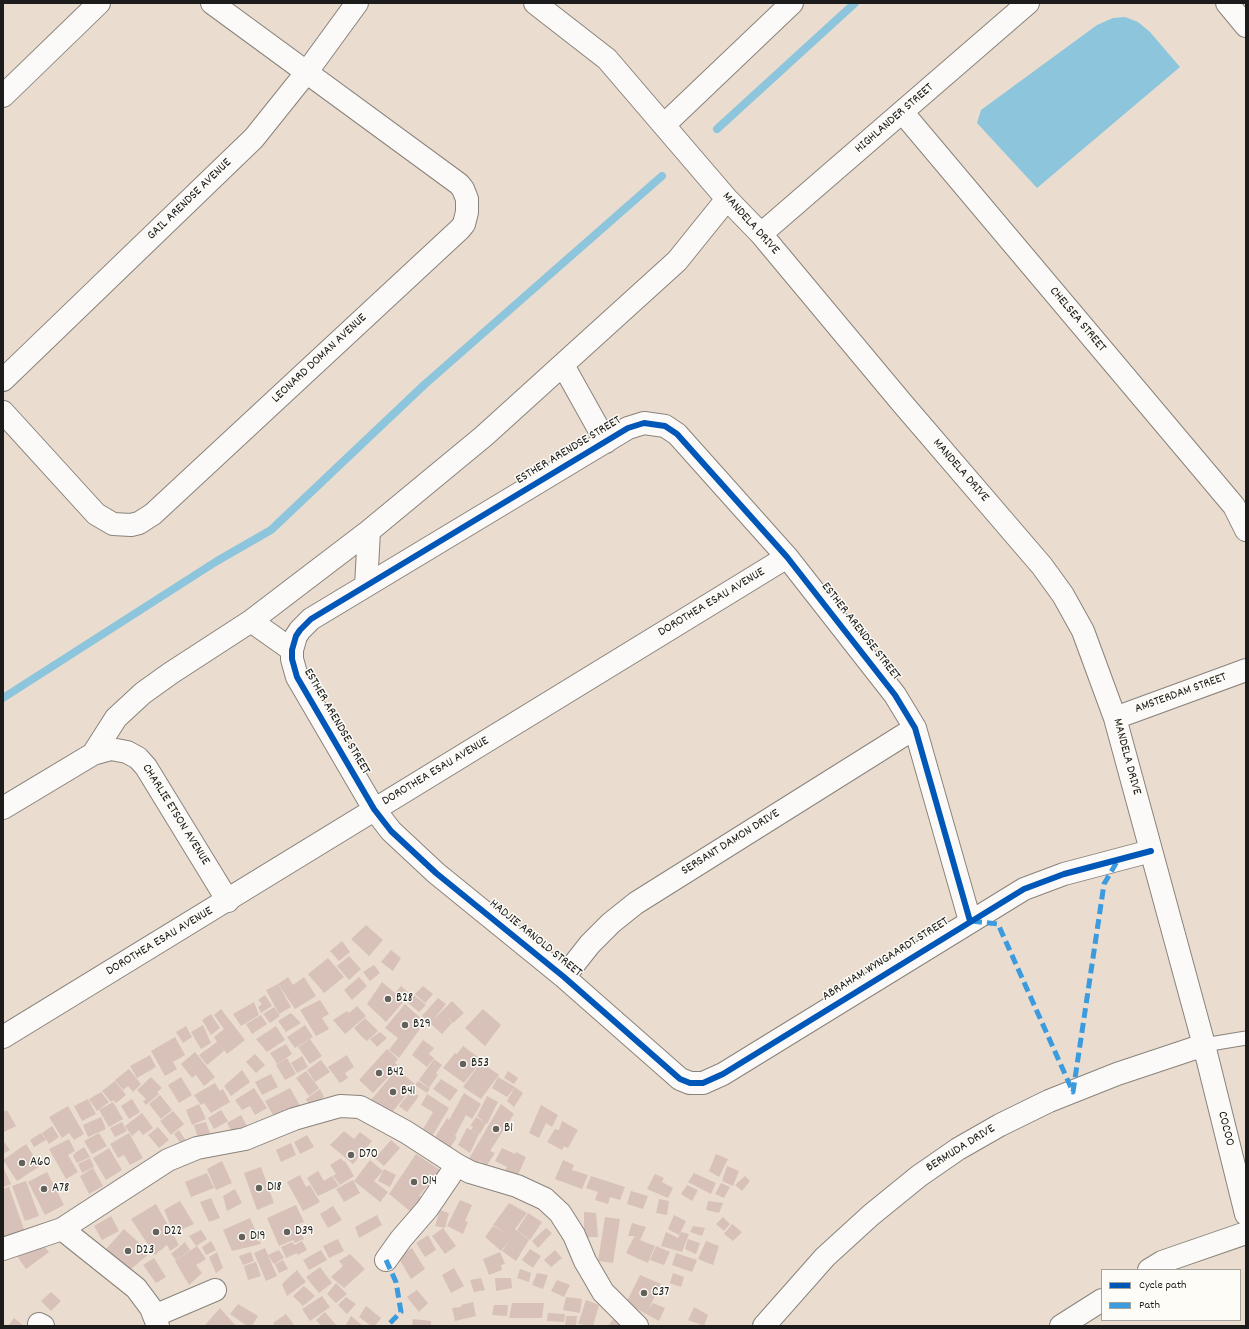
<!DOCTYPE html>
<html>
<head>
<meta charset="utf-8">
<style>
	body { margin:0 }
	#map { position:relative; width:1249px; height:1329px; overflow:hidden; background:#eaddcf; font-family:Dekko,sans-serif }
	canvas { display:block }
	.frame { position:absolute; inset:0; border:4px solid #1c1c1c; pointer-events:none }
	.legend { position:absolute; left:1101px; top:1269px; width:140px; height:52px; box-sizing:border-box; background:#fdfcf7; border:1px solid #a3a29f; margin:0; padding:5px 7px; list-style:none; font-size:12px; color:#1c1c1c }
	.legend li { display:flex; align-items:center; gap:8px; height:20px }
	.legend b { width:20px; border:1px solid #a3a29f }
</style>
</head>
<body>
<div id="map">
<canvas width="1249" height="1329"></canvas>
<div class="frame"></div>
<ul class="legend">
<li><b style="height:5px;background:#0057b8"></b>Cycle path</li>
<li><b style="height:5px;background:#3c9bdf"></b>Path</li>
</ul>
</div>
<script>
const context = document.querySelector('canvas').getContext('2d');
context.lineJoin = 'round';
function paint(path, color) { context.fillStyle = color; context.fill(path, 'evenodd'); }
const poly = rows => new Path2D(rows.map(r => 'M' + r).join(''));
function trace(path, color, width, dash) { context.strokeStyle = color; context.lineWidth = width; context.lineCap = dash ? 'butt' : 'round'; context.setLineDash(dash || []); context.stroke(path); }
function write(font, color, halo, rows, align = 'center') {
  context.font = font + ' Dekko,sans-serif'; context.lineWidth = 3; context.setLineDash([]); context.textBaseline = 'middle'; context.strokeStyle = halo; context.fillStyle = color; for (const [text, x, y, turn = 0] of rows) {
    context.save(); context.translate(x, y); context.rotate((+turn || 0) * Math.PI / 180); context.textAlign = isNaN(turn) ? turn : align; if (halo) context.strokeText(text, 0, 0); context.fillText(text, 0, 0); context.restore();
  }
}
paint(poly([
	[1125,17,1138,22,1150,32,1180,67,1037,188,977,123,981,110,1097,25,1113,18]
]), '#8cc5dc');
trace(poly([
	[717,129,855,3],
	[3,698,217,561,271,530,424,385,662,176]
]), '#8cc5dc', 8);
paint(poly([
	[366,925,383,940,369,956,351,939],
	[342,941,350,952,339,961,330,951],
	[391,950,401,958,393,971,381,962],
	[349,956,361,969,349,980,337,966],
	[328,958,344,977,324,993,308,974],
	[374,965,380,973,370,981,363,972],
	[288,977,293,985,304,977,316,996,295,1009,278,984],
	[359,977,367,986,352,1000,344,990],
	[382,982,395,993,401,986,410,994,386,1022,367,1004],
	[278,984,291,1007,279,1014,266,990],
	[423,986,433,994,425,1003,415,994],
	[265,995,272,1006,261,1013,258,1007,262,1004,258,1000],
	[414,995,426,1005,419,1012,407,1002],
	[438,998,446,1004,433,1020,452,1001,464,1013,453,1023,444,1014,452,1023,442,1034,422,1016],
	[320,1000,329,1014,322,1018,329,1029,316,1036,300,1010],
	[254,1002,259,1015,241,1026,233,1014],
	[405,1004,425,1022,399,1058,389,1050,398,1038,385,1028],
	[357,1006,366,1016,345,1034,333,1020,347,1011,349,1013],
	[274,1007,280,1016,270,1023,263,1014],
	[221,1009,245,1040,227,1054,220,1045,224,1051,207,1065,199,1055,217,1042,214,1037,224,1029,214,1015],
	[483,1009,501,1025,485,1046,465,1028],
	[291,1013,301,1023,286,1032,278,1021],
	[211,1014,220,1028,211,1035,202,1020],
	[261,1015,267,1024,252,1034,246,1024],
	[365,1018,378,1031,367,1041,363,1038,354,1028],
	[203,1025,211,1043,201,1049,191,1032],
	[305,1025,313,1037,295,1048,287,1037],
	[186,1026,192,1037,183,1043,176,1032],
	[276,1026,285,1040,267,1052,256,1039],
	[380,1032,387,1038,377,1047,370,1039],
	[175,1037,185,1055,173,1062,177,1069,165,1076,151,1051],
	[310,1039,322,1056,310,1064,298,1047],
	[423,1040,434,1048,429,1054,421,1048,434,1058,427,1067,412,1055],
	[286,1044,292,1054,277,1064,270,1053],
	[463,1046,482,1060,464,1083,443,1068,455,1053,457,1054],
	[387,1049,398,1059,395,1063,399,1066,373,1093,359,1080],
	[195,1052,215,1077,204,1086,196,1075,192,1078,181,1064],
	[255,1054,265,1065,256,1073,246,1062],
	[150,1055,156,1067,137,1078,130,1066],
	[347,1055,354,1067,345,1073,348,1078,340,1083,328,1067],
	[302,1056,308,1067,297,1073,291,1063],
	[287,1058,296,1074,285,1080,276,1065],
	[434,1059,442,1065,436,1073,438,1075,429,1088,419,1080],
	[321,1060,330,1072,315,1082,307,1070],
	[481,1062,499,1075,481,1099,463,1087],
	[129,1069,141,1084,133,1092,128,1086,123,1090,115,1080],
	[397,1069,415,1084,390,1115,371,1100],
	[242,1070,250,1082,231,1096,224,1086],
	[306,1071,319,1088,309,1096,296,1078],
	[508,1071,518,1078,514,1084,504,1078],
	[271,1074,278,1087,262,1095,255,1082],
	[151,1077,162,1088,157,1092,159,1094,146,1105,143,1102,146,1099,137,1090],
	[181,1077,192,1095,179,1103,168,1085],
	[498,1077,515,1087,507,1097,492,1088],
	[441,1079,458,1090,450,1101,433,1089],
	[115,1081,126,1095,116,1103,113,1100,111,1102,102,1091],
	[418,1081,430,1089,427,1093,415,1085],
	[215,1083,220,1091,223,1089,230,1102,211,1113,204,1103,201,1105,194,1095],
	[515,1087,523,1093,514,1107,507,1101],
	[254,1088,267,1108,255,1115,250,1106,242,1110,235,1100],
	[290,1088,302,1109,277,1122,265,1101],
	[320,1089,324,1097,310,1106,306,1099],
	[411,1091,419,1096,407,1112,399,1106],
	[101,1092,109,1102,97,1111,89,1099],
	[464,1093,481,1104,472,1119,466,1115,455,1136,457,1137,448,1151,432,1142,447,1118,449,1120],
	[427,1094,449,1108,433,1135,423,1129,433,1112,421,1105],
	[160,1095,172,1110,161,1119,149,1104],
	[487,1096,498,1102,487,1124,477,1116],
	[88,1099,96,1114,82,1121,74,1106],
	[132,1099,140,1112,129,1119,121,1106],
	[113,1102,123,1119,109,1127,99,1110],
	[199,1104,206,1119,192,1125,186,1110],
	[501,1104,514,1114,490,1151,495,1153,487,1165,479,1161,475,1167,467,1162],
	[541,1105,558,1115,552,1127,546,1123,539,1138,529,1133],
	[68,1106,84,1134,74,1140,69,1133,62,1138,49,1117],
	[7,1110,16,1126,4,1132,3,1112],
	[221,1110,228,1121,214,1129,208,1118],
	[173,1111,184,1124,171,1135,160,1121],
	[142,1113,153,1128,143,1135,139,1130,132,1136,125,1126],
	[241,1115,247,1126,233,1134,227,1123],
	[101,1117,106,1129,88,1137,83,1125],
	[476,1117,486,1123,480,1134,471,1130,473,1127,470,1126],
	[562,1121,578,1130,568,1148,564,1146,562,1150,547,1142,555,1129,559,1130],
	[122,1122,127,1131,115,1137,110,1128],
	[206,1122,210,1134,198,1138,194,1125],
	[52,1126,59,1137,49,1144,42,1133],
	[158,1127,169,1140,159,1148,148,1135],
	[467,1128,479,1134,470,1153,458,1145],
	[179,1130,188,1144,183,1147,174,1134],
	[344,1131,354,1139,360,1132,372,1141,353,1164,330,1145],
	[41,1133,46,1140,34,1147,30,1140],
	[99,1133,107,1146,92,1154,84,1141],
	[129,1133,143,1158,130,1165,124,1155,118,1158,110,1144],
	[307,1135,314,1147,300,1154,294,1142],
	[69,1139,75,1151,68,1155,78,1172,66,1179,49,1149],
	[3,1140,10,1150,3,1154],
	[391,1140,400,1148,384,1166,375,1158],
	[291,1143,296,1155,281,1162,276,1150],
	[26,1144,40,1166,17,1181,3,1160],
	[84,1147,90,1157,77,1163,73,1156,75,1153],
	[109,1148,122,1170,106,1180,93,1158],
	[502,1148,515,1154,516,1152,526,1157,517,1177,505,1171,507,1167,495,1161],
	[416,1154,440,1170,419,1196,422,1197,410,1211,389,1194],
	[716,1154,728,1159,719,1177,709,1171],
	[90,1158,94,1167,82,1173,78,1164],
	[341,1158,344,1162,345,1161,354,1176,340,1185,333,1176,336,1174,330,1165],
	[370,1160,383,1171,374,1181,388,1192,380,1202,354,1181],
	[563,1160,574,1165,572,1170,588,1175,582,1189,555,1179],
	[222,1161,232,1183,216,1190,207,1169],
	[727,1166,739,1171,733,1186,722,1181],
	[3,1167,11,1184,3,1187],
	[261,1167,274,1203,257,1210,244,1173],
	[93,1168,103,1186,89,1194,80,1176],
	[384,1169,396,1175,390,1187,378,1181],
	[318,1171,324,1181,332,1176,339,1186,318,1196,307,1178],
	[47,1172,64,1205,45,1215,28,1182],
	[207,1173,214,1188,191,1197,185,1182],
	[694,1173,716,1183,711,1194,688,1182],
	[655,1174,664,1178,662,1182,673,1188,668,1198,647,1189],
	[300,1175,306,1187,310,1185,320,1202,303,1211,287,1182],
	[591,1176,625,1187,620,1200,610,1197,608,1204,595,1200,598,1192,586,1188],
	[745,1176,750,1181,742,1191,735,1185],
	[353,1180,360,1193,344,1202,336,1189],
	[26,1181,39,1216,25,1221,12,1186],
	[721,1183,730,1187,724,1198,715,1194],
	[687,1185,698,1190,692,1201,681,1194],
	[9,1187,25,1232,5,1239,3,1234,3,1189],
	[235,1189,242,1203,227,1211,223,1196],
	[631,1191,648,1196,643,1209,627,1204],
	[211,1198,220,1218,209,1222,200,1202],
	[659,1199,669,1201,667,1215,656,1213],
	[460,1200,472,1205,465,1221,468,1222,463,1234,447,1226],
	[180,1201,194,1224,174,1233,164,1210],
	[708,1201,723,1203,719,1213,706,1210],
	[509,1203,527,1213,515,1229,529,1240,516,1261,502,1251,512,1237,501,1251,485,1237,493,1226,508,1235,493,1225],
	[156,1204,179,1245,170,1251,167,1245,155,1255,131,1219],
	[296,1205,304,1222,298,1224,304,1239,295,1243,293,1240,279,1246,267,1218],
	[333,1206,342,1220,328,1228,320,1214],
	[440,1210,449,1213,445,1228,435,1226],
	[584,1212,596,1213,598,1237,584,1237],
	[528,1213,542,1222,530,1240,517,1230],
	[377,1215,382,1225,359,1238,355,1227],
	[674,1215,686,1221,679,1235,668,1229],
	[111,1216,119,1231,102,1240,94,1226],
	[605,1217,620,1219,613,1263,598,1261],
	[723,1217,730,1224,724,1231,716,1224],
	[250,1218,261,1244,232,1251,223,1230],
	[632,1223,646,1227,640,1240,655,1246,648,1263,626,1253,634,1237,638,1239,634,1236,628,1236],
	[732,1224,742,1232,733,1241,724,1234],
	[693,1226,705,1228,702,1236,690,1232],
	[443,1228,456,1246,445,1254,432,1236],
	[546,1228,552,1233,538,1248,532,1241],
	[124,1229,150,1253,130,1270,106,1249],
	[201,1230,207,1239,196,1246,189,1236],
	[666,1232,678,1238,681,1232,689,1234,682,1252,661,1246],
	[428,1235,436,1250,425,1257,416,1243],
	[338,1239,344,1251,329,1258,323,1246],
	[688,1239,700,1243,696,1254,685,1249],
	[40,1241,49,1252,26,1269,17,1256],
	[211,1241,216,1250,206,1255,202,1247],
	[302,1241,307,1250,298,1255,297,1253,286,1258,281,1247,292,1242,295,1245],
	[706,1241,719,1246,713,1265,698,1259],
	[185,1242,190,1250,176,1260,171,1254],
	[197,1246,206,1259,196,1265,202,1273,189,1285,175,1261],
	[656,1246,670,1252,664,1265,650,1260],
	[265,1248,277,1276,266,1281,254,1253],
	[412,1248,425,1269,411,1279,398,1257],
	[530,1249,541,1256,533,1268,522,1260],
	[279,1250,284,1258,274,1264,268,1255],
	[321,1250,327,1260,309,1270,303,1260],
	[555,1250,562,1258,551,1267,544,1260],
	[217,1252,223,1268,216,1273,209,1257],
	[251,1252,254,1261,243,1265,239,1256],
	[500,1252,505,1264,501,1265,502,1270,489,1275,483,1259],
	[676,1253,697,1260,692,1272,672,1265],
	[350,1254,365,1269,344,1288,331,1277,343,1266,339,1261],
	[154,1258,166,1277,156,1283,143,1265],
	[283,1260,288,1269,279,1273,275,1264],
	[256,1262,261,1276,248,1280,244,1266],
	[320,1267,332,1283,319,1293,306,1277],
	[454,1268,464,1286,451,1293,442,1275],
	[520,1269,531,1273,529,1282,517,1278],
	[297,1270,306,1282,287,1296,282,1284],
	[537,1273,548,1275,543,1289,532,1285],
	[673,1273,684,1277,681,1287,670,1283],
	[640,1275,661,1284,648,1310,653,1303,665,1308,659,1321,626,1303],
	[481,1278,485,1290,474,1292,470,1280],
	[495,1278,511,1278,512,1288,496,1291],
	[557,1280,570,1285,564,1297,551,1291],
	[336,1283,347,1294,336,1303,327,1294],
	[304,1286,315,1296,303,1306,293,1296],
	[417,1290,428,1303,419,1312,407,1297],
	[51,1292,61,1301,51,1311,41,1301],
	[322,1296,330,1307,310,1321,302,1309],
	[346,1297,356,1304,347,1314,338,1305],
	[566,1297,582,1299,580,1313,563,1310],
	[586,1300,599,1305,593,1326,578,1324],
	[473,1302,476,1316,455,1321,452,1308,461,1307,461,1305],
	[512,1303,544,1303,542,1318,509,1318],
	[238,1304,258,1316,252,1326,247,1326,230,1314],
	[494,1305,508,1305,507,1316,492,1315],
	[366,1306,381,1318,375,1326,371,1326,359,1317],
	[694,1307,708,1315,704,1326,688,1320],
	[220,1308,236,1326,204,1326],
	[325,1312,337,1326,321,1326,316,1320],
	[548,1313,565,1314,564,1322,547,1321],
	[618,1313,630,1326,608,1326],
	[286,1314,295,1326,275,1326,273,1323],
	[351,1316,363,1326,345,1326],
	[566,1316,577,1316,576,1326,565,1326],
	[14,1318,24,1326,8,1326],
	[413,1319,431,1321,431,1326,412,1326]
]), '#d7c1b9');
const service = poly([
	[1204,1045,1246,1038]
]);
const minor = poly([
	[535,3,607,59,727,199,761,234,902,403,1042,566,1063,595,1083,631,1115,718,1204,1045,1246,1214],
	[1227,3,1246,26],
	[3,96,99,3],
	[903,113,1234,506,1246,530],
	[664,125,792,3],
	[761,234,1028,3],
	[563,365,606,442],
	[3,380,254,138,306,73,357,3],
	[3,412,96,514,113,524,131,525,139,523,153,514,460,229,464,224,467,212,467,199,463,189,459,184,212,3],
	[366,586,369,531],
	[251,621,292,650],
	[1115,718,1246,670],
	[93,754,116,718,143,693,171,673,251,621,369,531,484,436,677,261,727,199],
	[3,808,93,754,111,749,127,752,138,758,146,767,228,901],
	[970,921,915,728,895,695,787,557,677,434,665,426,644,423,628,428,311,619,300,630,296,636,292,650,292,659,297,677,374,809,391,831,436,873,564,977,680,1079,690,1083,703,1083,723,1074,1024,889,1064,874,1151,851],
	[564,977,590,944,611,923,636,903,915,728],
	[3,1037,787,557],
	[3,1249,62,1229],
	[386,1260,401,1239,427,1209,457,1165],
	[1149,1270,1162,1262,1246,1233],
	[154,1316,215,1290],
	[39,1324,43,1326],
	[158,1326,151,1308,136,1288,62,1229,168,1160,197,1148,245,1139,294,1119,340,1106,360,1107,406,1132,457,1165,470,1172,517,1186,545,1199,560,1213,574,1235,585,1261,603,1292,637,1326],
	[764,1326,825,1257,871,1215,919,1176,958,1149,1000,1125,1049,1101,1117,1074,1204,1045],
	[1061,1326,1102,1300]
]);
trace(service, '#89837c', 15);
trace(minor, '#89837c', 24);
trace(service, '#fcfaf8', 13);
trace(minor, '#fcfaf8', 22);
trace(poly([
	[972,921,998,924,1073,1092,1104,884,1118,860],
	[386,1260,396,1282,401,1312,387,1326]
]), '#3c9bdf', 5, [10, 5]);
trace(poly([
	[970,921,915,728,895,695,787,557,677,434,665,426,644,423,628,428,311,619,300,630,296,636,292,650,292,659,297,677,374,809,391,831,436,873,564,977,680,1079,690,1083,703,1083,723,1074,1024,889,1064,874,1151,851]
]), '#0057b8', 6);
for (const [x, y, r, color] of [
	[388,999,4,"#64605b"],
	[405,1025,4,"#64605b"],
	[463,1064,4,"#64605b"],
	[379,1073,4,"#64605b"],
	[393,1092,4,"#64605b"],
	[496,1129,4,"#64605b"],
	[351,1155,4,"#64605b"],
	[22,1163,4,"#64605b"],
	[414,1182,4,"#64605b"],
	[259,1188,4,"#64605b"],
	[44,1189,4,"#64605b"],
	[156,1232,4,"#64605b"],
	[287,1232,4,"#64605b"],
	[242,1237,4,"#64605b"],
	[128,1251,4,"#64605b"],
	[644,1293,4,"#64605b"]
]) { const dot = new Path2D(); dot.arc(x, y, r, 0, 2 * Math.PI); context.fillStyle = color; context.fill(dot); trace(dot, '#fdfcf7', 1.5); }
write('13px', '#1c1c1c', '#fdfcf7', [
	["HIGHLANDER STREET",895,119,-41],
	["GAIL ARENDSE AVENUE",190,200,-44],
	["MANDELA DRIVE",750,224,48],
	["CHELSEA STREET",1077,320,50],
	["LEONARD DOMAN AVENUE",320,359,-43],
	["ESTHER ARENDSE STREET",569,451,-31],
	["MANDELA DRIVE",960,471,49],
	["DOROTHEA ESAU AVENUE",712,603,-31],
	["ESTHER ARENDSE STREET",860,632,52],
	["AMSTERDAM STREET",1181,694,-20],
	["ESTHER ARENDSE STREET",336,722,60],
	["MANDELA DRIVE",1126,757,75],
	["DOROTHEA ESAU AVENUE",436,772,-31],
	["CHARLIE ETSON AVENUE",175,815,58],
	["SERSANT DAMON DRIVE",731,843,-32],
	["HADJIE ARNOLD STREET",535,939,39],
	["DOROTHEA ESAU AVENUE",160,942,-31],
	["ABRAHAM WYNGAARDT STREET",886,960,-32],
	["COCOO",1225,1129,76],
	["BERMUDA DRIVE",961,1149,-32]
]);
write('13px', '#1c1c1c', '#fdfcf7', [
	["B28",396,999],
	["B29",413,1025],
	["B53",471,1064],
	["B42",387,1073],
	["B41",401,1092],
	["B1",504,1129],
	["D70",359,1155],
	["A60",30,1163],
	["D14",422,1182],
	["D18",267,1188],
	["A78",52,1189],
	["D22",164,1232],
	["D39",295,1232],
	["D19",250,1237],
	["D23",136,1251],
	["C37",652,1293]
], 'left');
</script>
</body>
</html>
